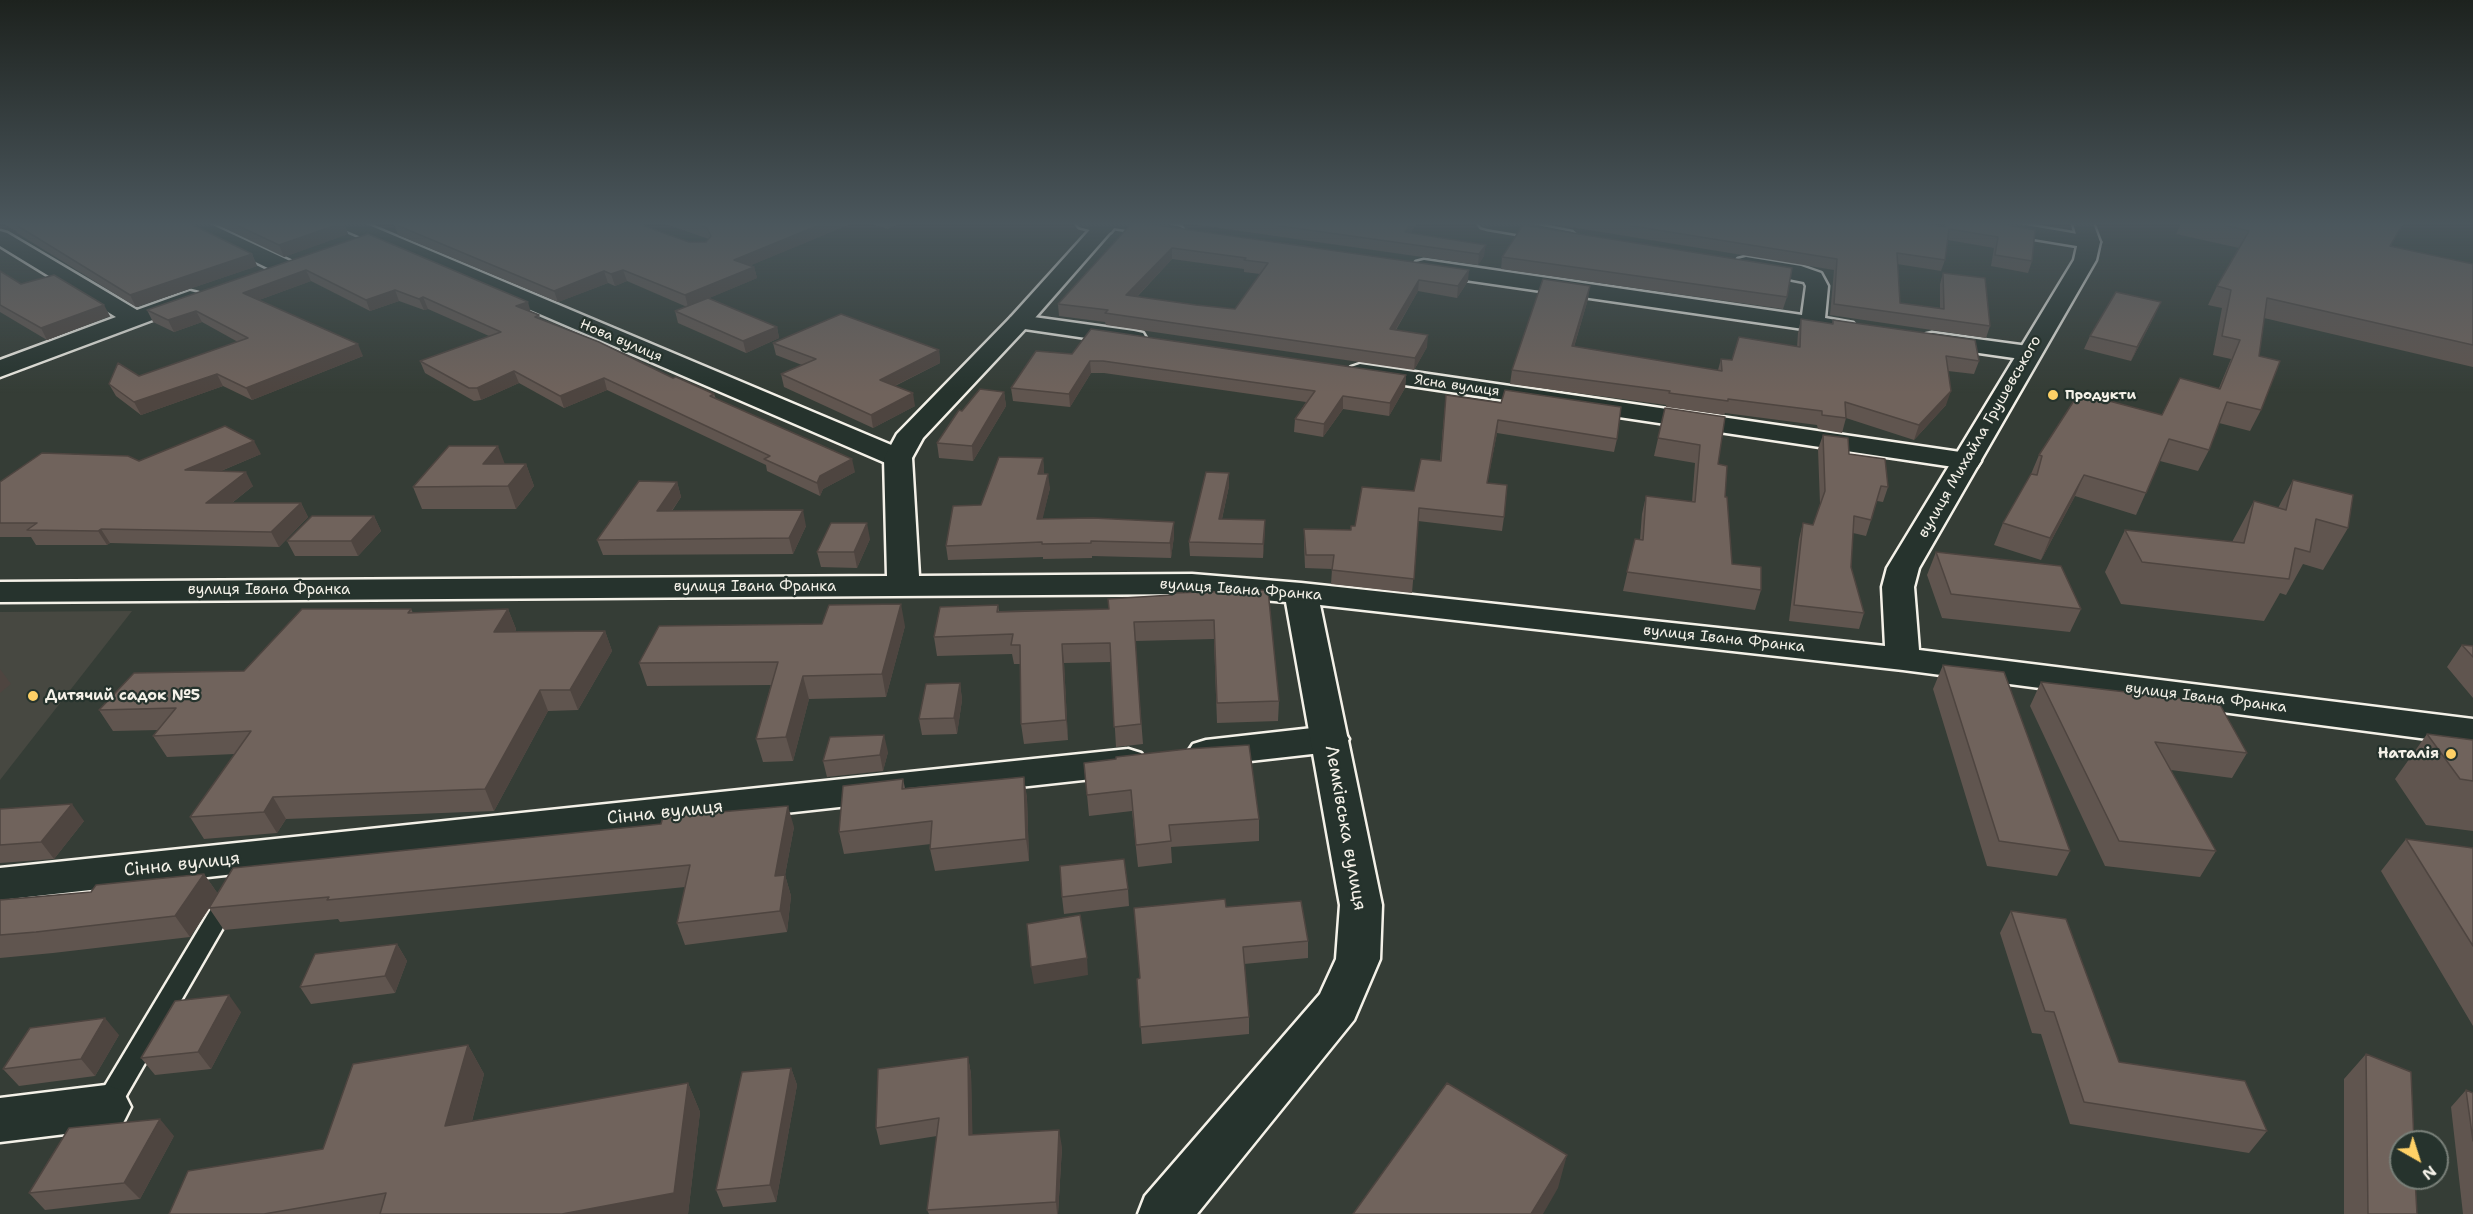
<!DOCTYPE html>
<html>
<head>
<meta charset="utf-8">
<style>
	body { margin:0 }
	#map { position:relative; width:2473px; height:1214px; overflow:hidden; background:#353d36; font-family:"Shantell Sans",sans-serif }
	canvas { display:block }
	.north { position:absolute; left:2389px; top:1130px; width:60px; height:60px; box-sizing:border-box; background:#26332d; border:2px solid #787f78; border-radius:50%; rotate:141deg; font-size:16px; font-weight:700; line-height:24px; text-align:center; color:#f4f1e8 }
	.north::after { content:''; display:block; margin:auto; width:21px; height:27px; background:#ffd166; clip-path:polygon(50% 0,100% 100%,50% 72%,0 100%) }
</style>
</head>
<body>
<div id="map">
<canvas width="2473" height="1214"></canvas>
<div class="north">N</div>
</div>
<script>
const context = document.querySelector('canvas').getContext('2d');
context.lineJoin = 'round';
function paint(path, color) { context.fillStyle = color; context.fill(path, 'evenodd'); }
const poly = rows => new Path2D(rows.map(r => 'M' + r).join(''));
function trace(path, color, width, dash) { context.strokeStyle = color; context.lineWidth = width; context.lineCap = dash ? 'butt' : 'round'; context.setLineDash(dash || []); context.stroke(path); }
function write(font, color, halo, rows, align = 'center') {
  context.font = font + ' "Shantell Sans",sans-serif'; context.lineWidth = 4.5; context.setLineDash([]); context.textBaseline = 'middle'; context.strokeStyle = halo; context.fillStyle = color; for (const [text, x, y, turn = 0] of rows) {
    context.save(); context.translate(x, y); context.rotate((+turn || 0) * Math.PI / 180); context.textAlign = isNaN(turn) ? turn : align; if (halo) context.strokeText(text, 0, 0); context.fillText(text, 0, 0); context.restore();
  }
}
paint(poly([
	[132,611,0,780,0,612]
]), '#474841');
const lane = poly([
	[228,892,236,894,239,900,115,1115,106,1118,97,1115,94,1107,97,1099,220,894,228,892]
]);
const street = poly([
	[181,223,208,223,290,261,293,266,290,271,282,273,274,271,184,227,181,223],
	[335,223,364,223,908,452,912,458,908,464,898,466,888,464,338,227,335,223],
	[1076,223,1164,223,1181,227,1184,231,1181,235,1174,237,1114,228,1111,232,1104,234,1079,227,1076,223],
	[1478,223,1527,223,1572,232,1576,236,1572,240,1565,242,1488,229,1481,227,1478,223],
	[1964,223,2014,223,2089,236,2096,238,2100,242,2096,246,2089,248,1974,229,1967,227,1964,223],
	[0,231,7,233,137,310,190,291,198,293,202,298,198,303,0,377,0,360,116,317,0,246,0,231],
	[1746,257,1801,266,1821,273,1828,286,1825,318,1853,323,1857,328,1853,333,1845,335,1424,274,1416,272,1413,267,1416,262,1424,260,1802,315,1806,286,1804,282,1738,269,1735,264,1738,259,1746,257],
	[1019,315,1134,331,1143,333,1146,338,1143,343,1134,345,1011,327,1007,322,1011,317,1019,315],
	[1932,333,2028,346,2037,348,2040,353,2037,358,2028,360,1923,345,1920,340,1923,335,1932,333],
	[1360,364,1967,453,1977,455,1981,461,1977,467,1967,469,1351,377,1347,372,1351,367,1360,364],
	[1330,726,1343,730,1349,739,1343,748,1330,752,1206,766,1193,762,1187,753,1193,744,1206,740,1330,726],
	[1128,749,1141,753,1147,762,1141,771,1128,775,0,900,0,868,1128,749],
	[106,1085,123,1091,131,1107,123,1123,106,1129,0,1142,0,1098,106,1085]
]);
const secondary = poly([
	[1096,223,1118,223,1027,327,923,438,912,458,919,576,1192,574,1301,583,1885,646,1882,587,1887,568,2074,260,2078,242,2073,223,2093,223,2100,242,2096,260,1919,568,1914,587,1919,650,2473,719,2473,745,1903,670,1320,605,1382,905,1380,959,1354,1020,1197,1214,1138,1214,1145,1196,1320,994,1336,959,1340,905,1286,602,1192,594,0,602,0,582,887,576,884,458,897,434,1011,317,1096,223]
]);
trace(lane, '#f4f1e8', 5);
trace(street, '#f4f1e8', 5);
trace(secondary, '#f4f1e8', 5);
paint(lane, '#26332d');
paint(street, '#26332d');
paint(secondary, '#26332d');
paint(poly([
	[2,223,189,223,252,254,257,266,136,307,17,233,16,231],
	[214,223,344,223,348,234,284,257],
	[662,223,853,223,751,265,754,267,757,278,709,298,777,327,779,338,746,353,678,323,675,311,687,307,627,281,615,286,608,283,558,302,398,235,394,224,689,242,706,242,709,239],
	[868,223,901,223,888,229],
	[1132,223,1468,281,1457,298,1418,291,1396,330,1427,347,1414,370,1106,325,1105,322,1059,316,1058,304],
	[1172,259,1244,269,1244,272,1260,274,1235,309,1196,305,1137,297],
	[1184,223,1417,223,1411,233,1484,256,1478,265],
	[1546,223,1921,223,1944,227,1945,223,1995,223,2032,261,2028,273,1991,266,1994,248,1948,240,1945,260,1941,271,1897,264,1900,303,1940,308,1940,284,1943,273,1990,326,1986,338,1830,315,1834,270],
	[2181,223,2404,223,2390,247,2473,264,2473,367,2264,318,2259,356,2261,410,2250,431,2219,423,2209,450,2198,471,2160,461,2136,515,2075,496,2041,560,1994,545,2003,523,2031,474,2039,455,2162,415,2219,388,2231,359,2213,355,2222,308,2208,305,2217,286,2239,248,2176,234],
	[368,234,539,315,540,319,673,378,714,394,716,399,855,472,823,489,820,496,767,471,766,465,607,390,564,408,519,383,481,400,474,401,425,373,420,361,489,336,428,309,424,310,399,301,370,311,311,281,259,300,363,356,252,400,223,386,141,415,116,396,109,384,139,376,238,342,202,322,174,332,153,322,147,310],
	[1502,257,1787,297,1783,309,1501,269],
	[0,271,21,284,110,316,47,340,0,312],
	[1588,299,1574,347,1718,370,1721,359,1732,360,1797,347,1798,333,1801,319,1832,324,1833,320,1979,361,1974,374,1948,371,1946,405,1914,440,1846,418,1842,433,1818,429,1817,425,1725,413,1724,415,1666,407,1666,405,1510,384,1512,370],
	[2155,315,2131,361,2084,349,2090,336],
	[773,343,939,350,940,363,895,386,915,406,873,428,784,387,781,374,802,365,776,355],
	[1072,354,1406,375,1405,388,1389,416,1343,409,1323,437,1294,432,1295,419,1306,402,1104,373,1091,373,1070,407,1013,401,1011,388],
	[1004,392,1006,406,973,461,939,458,937,443,962,411],
	[1446,395,1617,439,1614,452,1497,433,1487,483,1504,517,1502,531,1418,521,1412,593,1331,584,1332,569,1305,568,1304,543,1304,529,1351,530,1414,491,1440,461],
	[1665,408,1718,464,1725,497,1732,564,1761,590,1755,610,1623,591,1635,539,1640,539,1642,514,1646,496,1692,502,1695,463,1654,456],
	[1823,435,1849,454,1888,487,1883,502,1877,501,1866,536,1853,533,1851,567,1864,613,1859,629,1789,621,1799,539,1803,523,1813,525,1820,504,1818,449],
	[261,454,221,471,253,486,232,503,301,503,308,517,279,547,110,543,107,545,36,545,31,537,0,537,0,482,139,461],
	[1043,458,1044,474,1050,488,1042,519,1174,536,1171,558,1092,556,1092,558,1043,559,1043,557,948,560,946,546,981,505],
	[505,464,526,464,534,486,516,509,422,509,413,487],
	[2293,480,2348,528,2323,570,2303,564,2286,595,2280,593,2264,621,2121,604,2105,572,2125,530,2232,542,2254,501,2278,508],
	[677,482,681,497,672,511,806,526,793,554,603,555,597,540],
	[1229,486,1222,519,1265,520,1263,558,1190,556,1189,542],
	[374,516,381,531,358,556,295,556,287,541],
	[870,539,857,568,821,567,817,552],
	[1936,552,2081,609,2070,632,1942,618,1927,575],
	[1268,590,1279,701,1278,721,1217,723,1214,639,1135,641,1143,744,1116,747,1111,662,1064,663,1068,740,1024,744,1021,724,1020,664,1014,664,1012,654,937,656,934,637,998,605,999,611,1109,609],
	[411,609,413,613,508,609,516,629,515,632,605,631,612,651,578,710,548,711,494,811,286,819,277,833,204,839,190,817,235,754,167,757,153,736,159,730,113,731,99,710,244,671],
	[905,626,886,697,809,699,793,761,763,762,756,739,771,685,647,686,639,663],
	[2462,645,2473,646,2473,698,2447,667],
	[1943,665,2070,851,2057,876,1987,866,1933,689],
	[2041,682,2247,753,2232,778,2171,770,2216,851,2200,877,2105,866,2030,706],
	[960,683,962,700,957,734,922,735,919,719],
	[2427,734,2473,740,2473,831,2426,825,2395,779],
	[888,752,883,771,827,777,823,761],
	[1084,763,1259,819,1259,841,1171,847,1172,863,1138,867,1132,811,1089,816],
	[1024,777,1027,799,1029,861,935,871,930,849,931,844,844,854,839,832,903,779,905,788],
	[0,809,84,821,54,859,0,863],
	[794,827,785,875,791,896,787,932,685,945,677,923,685,887,340,922,338,919,224,930,209,908,213,903,190,937,53,953,0,958,0,900,91,892,204,874,218,894],
	[2406,839,2473,848,2473,1026,2381,871],
	[1128,889,1129,906,1064,914,1062,897],
	[1226,907,1308,941,1308,958,1244,964,1249,1017,1249,1034,1142,1044,1137,979,1140,978],
	[2011,911,2119,1062,2267,1131,2249,1153,2070,1124,2041,1034,2032,1033,2000,933],
	[397,944,407,961,395,993,311,1004,300,987],
	[241,1012,211,1069,155,1075,141,1058],
	[119,1035,95,1076,19,1086,3,1069],
	[468,1045,484,1074,472,1121,688,1083,700,1112,688,1214,169,1214,323,1149],
	[2366,1054,2417,1214,2344,1214,2344,1079],
	[968,1057,971,1074,972,1135,1062,1147,1058,1214,929,1214,927,1210,937,1136,880,1145,876,1128],
	[791,1068,797,1085,776,1202,723,1207,716,1190],
	[2466,1090,2473,1093,2473,1214,2463,1214,2451,1107],
	[174,1136,140,1199,45,1210,29,1193]
]), '#60554f');
paint(poly([
	[342,223,344,223,348,234,284,257,279,245],
	[824,223,853,223,737,271,734,260],
	[887,223,901,223,888,229],
	[1411,223,1417,223,1405,243,1405,232],
	[2403,223,2404,223,2380,264,2390,246],
	[1486,245,1484,256,1478,265,1479,254],
	[1172,248,1172,259,1127,307,1126,295],
	[252,254,257,266,136,307,130,295],
	[754,267,757,278,688,307,685,295],
	[306,270,311,281,248,304,243,293],
	[623,270,627,281,615,286,611,274],
	[1469,270,1468,281,1457,298,1458,286],
	[604,271,608,283,558,302,554,291],
	[1419,280,1418,291,1389,341,1390,329],
	[1590,286,1588,299,1570,360,1572,346],
	[395,290,399,301,370,311,366,300],
	[423,297,428,309,424,310,419,299],
	[528,302,531,313,516,306],
	[2161,302,2155,315,2131,361,2137,347],
	[104,305,110,316,47,340,41,328],
	[196,311,202,322,174,332,168,320],
	[777,327,779,338,746,353,743,341],
	[1428,335,1427,347,1414,370,1415,358],
	[358,344,363,356,252,400,246,388],
	[939,350,940,363,882,392,880,380],
	[1090,361,1091,373,1070,407,1069,394],
	[514,371,519,383,481,400,477,388],
	[217,374,223,386,141,415,134,402],
	[1406,375,1405,388,1389,416,1390,403],
	[604,378,607,390,564,408,560,396],
	[1951,391,1946,405,1914,440,1919,425],
	[1004,392,1006,406,973,461,972,446],
	[913,393,915,406,873,428,871,415],
	[1343,396,1343,409,1323,437,1324,424],
	[1498,420,1497,433,1485,496,1487,483],
	[254,441,261,454,192,483,185,470],
	[498,446,506,467,483,464],
	[1043,458,1044,472,1039,488,1038,474],
	[852,459,855,472,823,489,820,496,817,483,820,476],
	[526,464,534,486,516,509,508,486],
	[246,472,253,486,214,517,206,503],
	[1229,473,1229,486,1219,532,1219,519],
	[1048,474,1050,488,1039,534,1037,519],
	[2084,475,2075,496,2041,560,2050,538],
	[677,482,681,497,661,526,657,511],
	[301,503,308,517,279,547,271,532],
	[803,510,806,526,793,554,789,538],
	[374,516,381,531,358,556,351,541],
	[1265,520,1265,534,1263,558,1263,544],
	[1174,522,1174,536,1171,558,1170,543],
	[867,523,870,539,857,568,854,552],
	[101,529,110,543,107,545,98,531],
	[901,604,905,626,886,697,882,674],
	[508,609,516,629,503,652,494,632],
	[605,631,612,651,578,710,570,690],
	[1062,644,1064,663,1068,740,1066,720],
	[0,669,11,684,0,693],
	[803,676,809,699,793,761,786,737],
	[960,683,962,700,957,734,954,718],
	[540,690,548,711,494,811,485,789],
	[884,735,888,752,883,771,880,755],
	[1024,777,1027,799,1029,861,1026,839],
	[273,797,286,819,277,833,264,812],
	[72,804,84,821,54,859,41,842],
	[788,806,794,827,785,875,791,896,787,932,780,911,775,876],
	[204,874,218,894,190,937,175,916],
	[397,944,407,961,395,993,385,976],
	[1087,958,1088,975,1034,984,1031,967],
	[229,995,241,1012,211,1069,198,1052],
	[105,1018,119,1035,95,1076,81,1059],
	[468,1045,484,1074,463,1155,445,1126],
	[968,1057,971,1074,973,1152,969,1135],
	[791,1068,797,1085,776,1202,770,1185],
	[688,1083,700,1112,688,1214,562,1214],
	[160,1119,174,1136,140,1199,124,1183],
	[1059,1130,1062,1147,1058,1214,1057,1214,1056,1202],
	[1567,1155,1558,1188,1543,1214,1531,1214]
]), '#4e4540');
const building = poly([
	[13,223,189,223,252,254,130,295,13,223],
	[232,223,342,223,279,245,232,223],
	[396,223,636,223,689,242,706,242,711,236,707,228,693,223,824,223,734,260,754,267,685,295,623,270,611,274,604,271,554,291,394,224,396,223],
	[1132,223,1142,223,1469,270,1458,286,1419,280,1390,329,1428,335,1415,358,1105,313,1108,310,1058,304,1132,223],
	[1172,248,1246,258,1244,260,1268,263,1235,309,1196,305,1126,295,1172,248],
	[1259,223,1411,223,1405,232,1486,245,1479,254,1259,223],
	[1614,223,1921,223,1945,227,1946,223,1995,223,2035,230,2032,261,1995,255,1998,237,1949,229,1945,260,1897,253,1900,303,1944,309,1943,273,1985,278,1990,326,1834,304,1837,259,1614,223],
	[2215,223,2403,223,2390,246,2473,264,2473,345,2267,298,2259,356,2280,361,2261,410,2227,402,2209,450,2169,439,2146,493,2084,475,2050,538,2003,523,2031,474,2037,475,2042,456,2039,455,2079,393,2162,415,2180,378,2220,389,2240,340,2222,336,2231,290,2217,286,2249,231,2215,223],
	[1523,225,1792,268,1787,297,1502,257,1523,225],
	[368,234,528,302,516,306,539,315,535,317,599,342,673,378,676,377,714,394,710,396,852,459,820,476,817,483,764,459,770,456,604,378,560,396,514,371,477,388,469,388,420,361,501,332,423,297,419,299,395,290,366,300,306,270,243,293,358,344,246,388,217,374,134,402,109,384,118,363,139,376,248,338,196,311,168,320,147,310,368,234],
	[0,271,21,284,54,275,104,305,41,328,0,305,0,271],
	[1543,279,1590,286,1572,346,1722,371,1721,359,1732,360,1739,337,1800,347,1801,319,1833,324,1833,320,1975,340,1979,361,1946,356,1951,391,1919,425,1845,402,1846,418,1822,415,1822,411,1728,399,1728,401,1669,393,1670,391,1512,370,1543,279],
	[2116,292,2161,302,2137,347,2090,336,2116,292],
	[708,298,777,327,743,341,675,311,708,298],
	[841,314,939,350,880,380,913,393,871,415,781,374,816,359,773,343,841,314],
	[1091,329,1406,375,1390,403,1343,396,1324,424,1295,419,1315,391,1103,361,1090,361,1069,394,1011,388,1036,351,1072,354,1091,329],
	[980,389,1004,392,972,446,937,443,959,410,962,411,980,389],
	[1505,390,1621,407,1617,439,1498,420,1487,483,1507,485,1504,517,1419,508,1414,579,1332,570,1334,555,1306,555,1304,529,1351,530,1351,526,1355,526,1362,487,1414,491,1421,459,1441,461,1446,395,1501,403,1505,390],
	[1665,408,1725,417,1718,464,1727,466,1725,497,1727,497,1732,564,1761,567,1761,590,1627,572,1635,539,1643,540,1646,496,1695,502,1700,445,1658,438,1665,408],
	[225,426,254,441,185,470,246,472,206,503,301,503,271,532,101,529,98,531,27,530,37,523,0,523,0,482,42,453,128,456,139,461,225,426],
	[1823,435,1848,438,1849,454,1885,459,1888,487,1881,486,1871,520,1854,516,1851,567,1864,613,1794,605,1803,523,1813,525,1825,491,1823,435],
	[449,446,498,446,483,464,526,464,508,486,413,487,449,446],
	[999,457,1043,458,1038,474,1048,474,1037,519,1093,518,1174,522,1170,543,1091,541,1091,543,1042,544,1042,542,946,546,953,506,981,505,999,457],
	[1206,472,1229,473,1219,519,1265,520,1263,544,1189,542,1206,472],
	[2293,480,2353,495,2348,528,2316,519,2310,552,2295,548,2289,579,2142,562,2125,530,2244,543,2254,501,2286,510,2293,480],
	[639,481,677,482,657,511,803,510,789,538,597,540,639,481],
	[312,516,374,516,351,541,287,541,312,516],
	[831,523,867,523,854,552,817,552,831,523],
	[1936,552,2061,566,2081,609,1951,594,1936,552],
	[1268,590,1279,701,1217,703,1214,620,1134,622,1141,724,1114,727,1110,643,1062,644,1066,720,1021,724,1020,645,1011,645,1013,634,934,637,940,607,998,605,997,612,1109,609,1108,599,1172,595,1172,593,1268,590],
	[901,604,882,674,803,676,786,737,756,739,778,662,639,663,659,626,822,624,829,605,901,604],
	[302,609,411,609,408,613,508,609,494,632,605,631,570,690,540,690,485,789,273,797,264,812,190,817,251,731,153,736,176,708,99,710,134,673,244,671,302,609],
	[2462,645,2473,646,2473,657,2462,645],
	[1943,665,2004,672,2070,851,1999,841,1943,665],
	[2041,682,2219,703,2247,753,2155,742,2216,851,2119,841,2041,682],
	[960,683,954,718,919,719,926,684,960,683],
	[2427,734,2473,740,2473,781,2460,779,2427,734],
	[884,735,880,755,823,761,830,737,884,735],
	[1249,745,1259,819,1169,825,1171,841,1136,845,1131,790,1087,795,1084,763,1116,759,1116,757,1187,749,1249,745],
	[1024,777,1026,839,930,849,932,821,839,832,843,786,903,779,902,789,1024,777],
	[72,804,41,842,0,845,0,809,72,804],
	[788,806,775,876,785,875,780,911,677,923,690,865,327,900,329,897,209,908,233,868,661,824,663,817,788,806],
	[2406,839,2473,848,2473,946,2406,839],
	[1124,859,1128,889,1062,897,1060,866,1124,859],
	[204,874,175,916,36,932,0,935,0,900,91,892,96,885,204,874],
	[1225,899,1226,907,1301,901,1308,941,1243,947,1249,1017,1140,1027,1137,979,1140,978,1134,908,1225,899],
	[2011,911,2066,919,2119,1062,2245,1081,2267,1131,2084,1102,2054,1012,2045,1011,2011,911],
	[1080,915,1087,958,1031,967,1027,924,1080,915],
	[397,944,385,976,300,987,315,954,397,944],
	[229,995,198,1052,141,1058,175,1001,229,995],
	[105,1018,81,1059,3,1069,30,1028,105,1018],
	[468,1045,445,1126,688,1083,674,1193,562,1214,380,1214,386,1193,264,1214,169,1214,188,1171,323,1149,353,1064,468,1045],
	[2366,1054,2411,1072,2414,1142,2401,1142,2401,1178,2415,1178,2417,1214,2368,1214,2366,1054],
	[968,1057,969,1135,1059,1130,1056,1202,927,1210,939,1118,876,1128,878,1069,968,1057],
	[791,1068,770,1185,716,1190,742,1072,791,1068],
	[1447,1083,1567,1155,1531,1214,1353,1214,1447,1083],
	[2466,1090,2473,1093,2473,1141,2466,1090],
	[160,1119,124,1183,29,1193,69,1128,160,1119]
]);
paint(building, '#70635c');
trace(building, '#4e4540', 1.5);
const sky = context.createLinearGradient(0, 0, 0, 393);
sky.addColorStop(0, '#1d221e');
sky.addColorStop(0.57, '#4b575d');
sky.addColorStop(1, '#4b575d00');
context.fillStyle = sky;
context.fillRect(0, 0, 2473, 393);
for (const [x, y, r, color] of [
	[2053,395,6,"#ffd166"],
	[33,696,6,"#ffd166"],
	[2451,754,6,"#ffd166"]
]) { const dot = new Path2D(); dot.arc(x, y, r, 0, 2 * Math.PI); context.fillStyle = color; context.fill(dot); trace(dot, '#26332d', 2); }
write('14px', '#f4f1e8', '#26332d', [
	["Нова вулиця",621,341,23],
	["Ясна вулиця",1457,386,8]
]);
write('bold 14px', '#f4f1e8', '#26332d', [
	["Продукти",2065,395]
], 'left');
write('15px', '#f4f1e8', '#26332d', [
	["вулиця Михайла Грушевського",1980,437,-60],
	["вулиця Івана Франка",755,587],
	["вулиця Івана Франка",269,590],
	["вулиця Івана Франка",1241,590,4],
	["вулиця Івана Франка",1724,639,6],
	["вулиця Івана Франка",2206,698,7]
]);
write('bold 15px', '#f4f1e8', '#26332d', [
	["Дитячий садок №5",45,696],
	["Наталiя",2439,754,"right"]
], 'left');
write('18px', '#f4f1e8', '#26332d', [
	["Сінна вулиця",665,813,-6],
	["Лемківська вулиця",1345,828,80],
	["Сінна вулиця",182,865,-6]
]);
</script>
</body>
</html>
